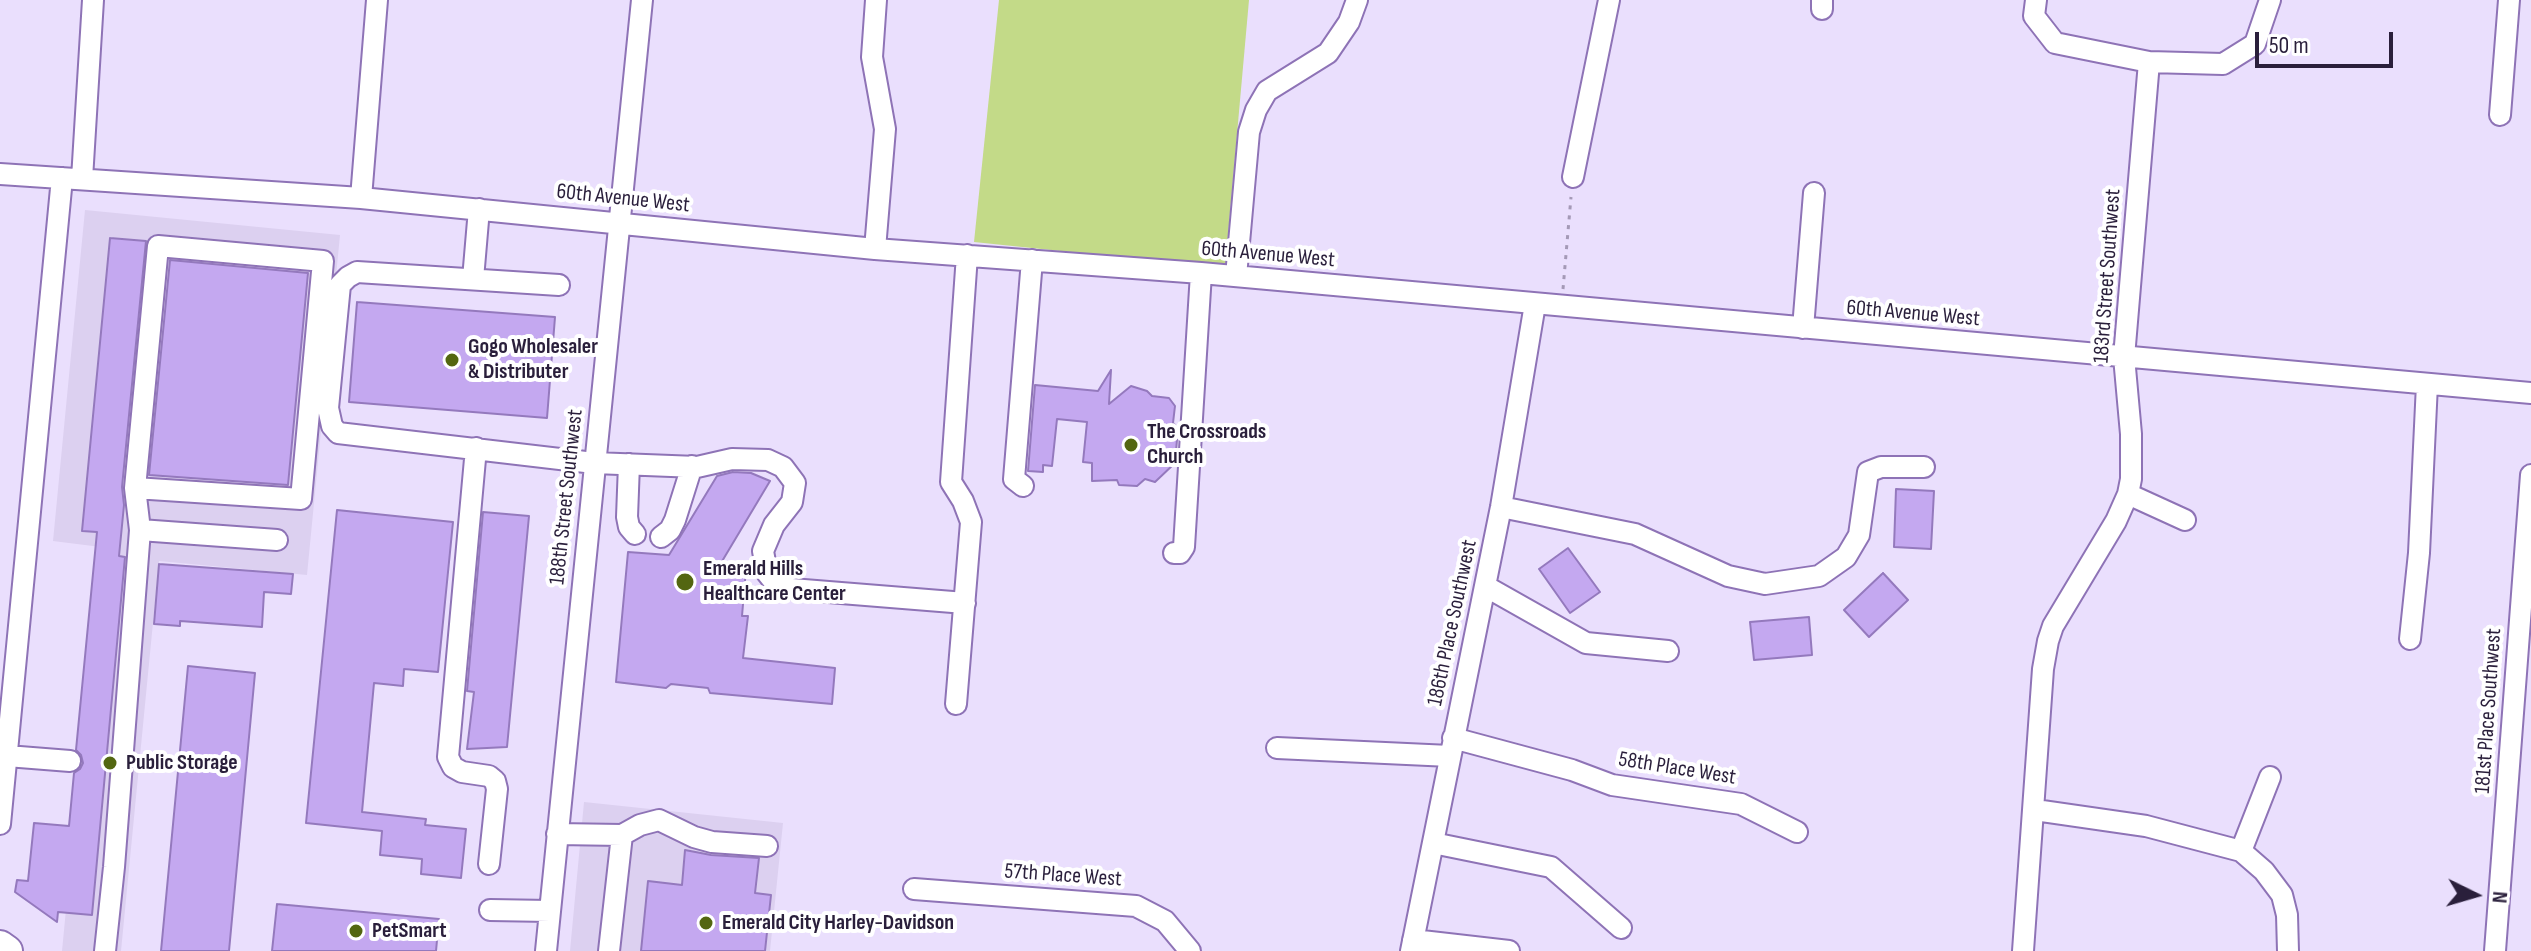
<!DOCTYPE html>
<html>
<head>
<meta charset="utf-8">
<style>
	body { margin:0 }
	#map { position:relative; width:2531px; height:951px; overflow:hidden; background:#eadffd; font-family:"Sofia Sans Condensed",sans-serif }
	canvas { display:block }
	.north { position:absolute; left:2435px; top:855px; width:80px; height:80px; -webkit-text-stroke:6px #fff; paint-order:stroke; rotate:95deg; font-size:22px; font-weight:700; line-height:32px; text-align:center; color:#2a1f3b }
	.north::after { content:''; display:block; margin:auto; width:28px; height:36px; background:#2a1f3b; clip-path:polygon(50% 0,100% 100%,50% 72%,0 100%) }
	.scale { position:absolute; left:2255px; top:32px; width:138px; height:36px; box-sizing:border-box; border:4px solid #2a1f3b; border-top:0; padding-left:10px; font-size:24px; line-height:28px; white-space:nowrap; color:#2a1f3b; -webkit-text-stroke:6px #fff; paint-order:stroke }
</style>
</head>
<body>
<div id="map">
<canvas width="2531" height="951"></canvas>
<div class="north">N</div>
<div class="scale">50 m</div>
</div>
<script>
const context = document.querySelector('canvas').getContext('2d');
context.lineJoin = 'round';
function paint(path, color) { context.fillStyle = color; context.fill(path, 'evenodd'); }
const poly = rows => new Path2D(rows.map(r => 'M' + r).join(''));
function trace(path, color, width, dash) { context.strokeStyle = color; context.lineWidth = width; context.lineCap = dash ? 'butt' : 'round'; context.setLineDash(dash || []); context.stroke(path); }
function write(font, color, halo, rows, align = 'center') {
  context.font = font + ' "Sofia Sans Condensed",sans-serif'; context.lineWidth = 8; context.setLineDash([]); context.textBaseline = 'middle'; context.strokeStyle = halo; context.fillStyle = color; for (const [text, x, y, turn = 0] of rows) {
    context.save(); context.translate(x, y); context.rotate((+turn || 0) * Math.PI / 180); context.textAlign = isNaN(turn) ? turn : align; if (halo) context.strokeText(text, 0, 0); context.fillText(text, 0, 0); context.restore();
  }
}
paint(poly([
	[85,210,340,235,307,575,159,561,121,951,62,951,101,547,53,541],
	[584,802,783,823,770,951,570,951]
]), '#dcd0f0');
paint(poly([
	[999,0,1249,0,1225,268,974,242]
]), '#c3da88');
const building = poly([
	[110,238,146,241,122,487,124,505,119,556,125,557,92,915,58,912,57,922,15,892,17,880,28,881,34,823,69,826,74,773,80,769,83,763,81,755,76,750,97,532,82,531,110,238],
	[170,260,308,273,288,485,149,475,170,260],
	[357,302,555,317,547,418,349,402,357,302],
	[1111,370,1109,404,1131,386,1147,391,1152,396,1169,398,1175,406,1173,423,1178,428,1175,463,1155,482,1145,479,1137,486,1119,485,1117,480,1092,481,1092,463,1083,462,1087,422,1057,419,1052,466,1043,465,1043,472,1028,471,1035,385,1098,391,1111,370],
	[733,472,751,473,770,481,718,568,746,569,742,616,748,616,743,658,835,668,832,704,710,693,708,688,671,684,666,688,616,682,628,552,669,555,717,476,733,472],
	[1896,489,1934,491,1931,549,1894,547,1896,489],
	[337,510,453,522,438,672,404,669,403,686,374,683,362,812,426,819,425,825,466,829,461,878,421,874,422,859,380,855,382,831,306,823,337,510],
	[483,512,529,516,507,747,467,749,474,692,467,691,483,512],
	[1568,548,1600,592,1570,613,1539,569,1568,548],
	[159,564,293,574,291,594,264,592,262,627,180,621,180,626,154,624,159,564],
	[1883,573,1908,600,1869,637,1844,610,1883,573],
	[1809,617,1812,655,1754,660,1750,622,1809,617],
	[188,666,255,673,229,951,161,951,188,666],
	[685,850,711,855,759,858,755,893,771,895,765,951,641,951,648,881,682,885,685,850],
	[277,904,439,919,436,951,272,951,277,904]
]);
paint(building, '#c4a8f0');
trace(building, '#9479bd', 2);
const minor = poly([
	[2036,0,2034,16,2055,43,2149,62,2223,64,2255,44,2270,0],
	[1822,9,1822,0],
	[2500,115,2509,0],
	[0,174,361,198,875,249,1201,273,2531,393],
	[1573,177,1609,0],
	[82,179,93,0],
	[361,198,377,0],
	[875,249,885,129,872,57,876,0],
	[1236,276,1249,132,1256,110,1267,91,1328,53,1349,22,1357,0],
	[473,279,479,209],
	[559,285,357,272,348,277,340,285,328,408,332,426,338,433,594,463,697,467,732,459,768,460,783,467,795,483,792,502,774,525,763,551,767,573,779,588,965,603],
	[1803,328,1814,193],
	[476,448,448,757,453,767,462,772,489,776,495,781,497,789,489,864],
	[629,464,627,517,629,527,635,534],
	[1023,486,1014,479,1032,260],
	[2128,494,2185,520],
	[1501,507,1635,534,1728,576,1765,584,1819,576,1846,557,1859,535,1868,472,1881,467,1924,467],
	[140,530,277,540],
	[661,537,670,530,675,520,692,466],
	[1174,553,1180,553,1184,547,1201,273],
	[1485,586,1586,643,1668,651],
	[2410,639,2419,553,2427,384],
	[956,704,971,522,963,501,951,482,967,255],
	[1453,738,1572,770,1612,785,1741,804,1797,832],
	[1277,748,1450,756],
	[7,756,70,761],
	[2270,777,2241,851,2264,871,2282,895,2287,915,2288,951],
	[2035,810,2146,826,2241,851],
	[0,824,62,178],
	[557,834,622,835,640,825,659,820,694,837,712,842,767,846],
	[1433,843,1551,867,1621,928],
	[914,889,1136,906,1165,921,1190,951],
	[490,910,550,911],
	[1413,940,1509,951],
	[105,951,114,867,140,530,135,488,158,246,323,261,301,499,135,488],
	[546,951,642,0],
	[609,951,622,835],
	[1411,951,1501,507,1535,304],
	[2023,951,2043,669,2048,641,2053,626,2116,521,2128,494,2131,479,2131,434,2124,357,2149,62],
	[2495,951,2531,475]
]);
const highway = poly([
	[0,946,7,951]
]);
trace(minor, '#8e73b6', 24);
trace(highway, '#8e73b6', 34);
trace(poly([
	[1563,289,1571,197]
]), '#a499b6', 3, [4, 6]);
trace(minor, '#fff', 20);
trace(highway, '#fff', 30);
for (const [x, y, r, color] of [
	[452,360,8,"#536611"],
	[1131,445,8,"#536611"],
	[685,582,10,"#536611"],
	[110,763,8,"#536611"],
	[706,923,8,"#536611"],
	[356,931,8,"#536611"]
]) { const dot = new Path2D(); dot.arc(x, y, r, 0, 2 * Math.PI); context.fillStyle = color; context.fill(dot); trace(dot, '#fff', 3); }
write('22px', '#2a1f3b', '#fff', [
	["60th Avenue West",623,199,6],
	["60th Avenue West",1268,255,5],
	["183rd Street Southwest",2108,276,-86],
	["60th Avenue West",1913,314,5],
	["188th Street Southwest",567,497,-84],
	["186th Place Southwest",1453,623,-78],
	["181st Place Southwest",2489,711,-86],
	["58th Place West",1677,769,9],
	["57th Place West",1063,876,4]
]);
write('bold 22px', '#2a1f3b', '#fff', [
	["Gogo Wholesaler",468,347],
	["& Distributer",468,372],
	["The Crossroads",1147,432],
	["Church",1147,457],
	["Emerald Hills",703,569],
	["Healthcare Center",703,594],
	["Public Storage",126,763],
	["Emerald City Harley-Davidson",722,923],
	["PetSmart",372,931]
], 'left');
</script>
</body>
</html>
